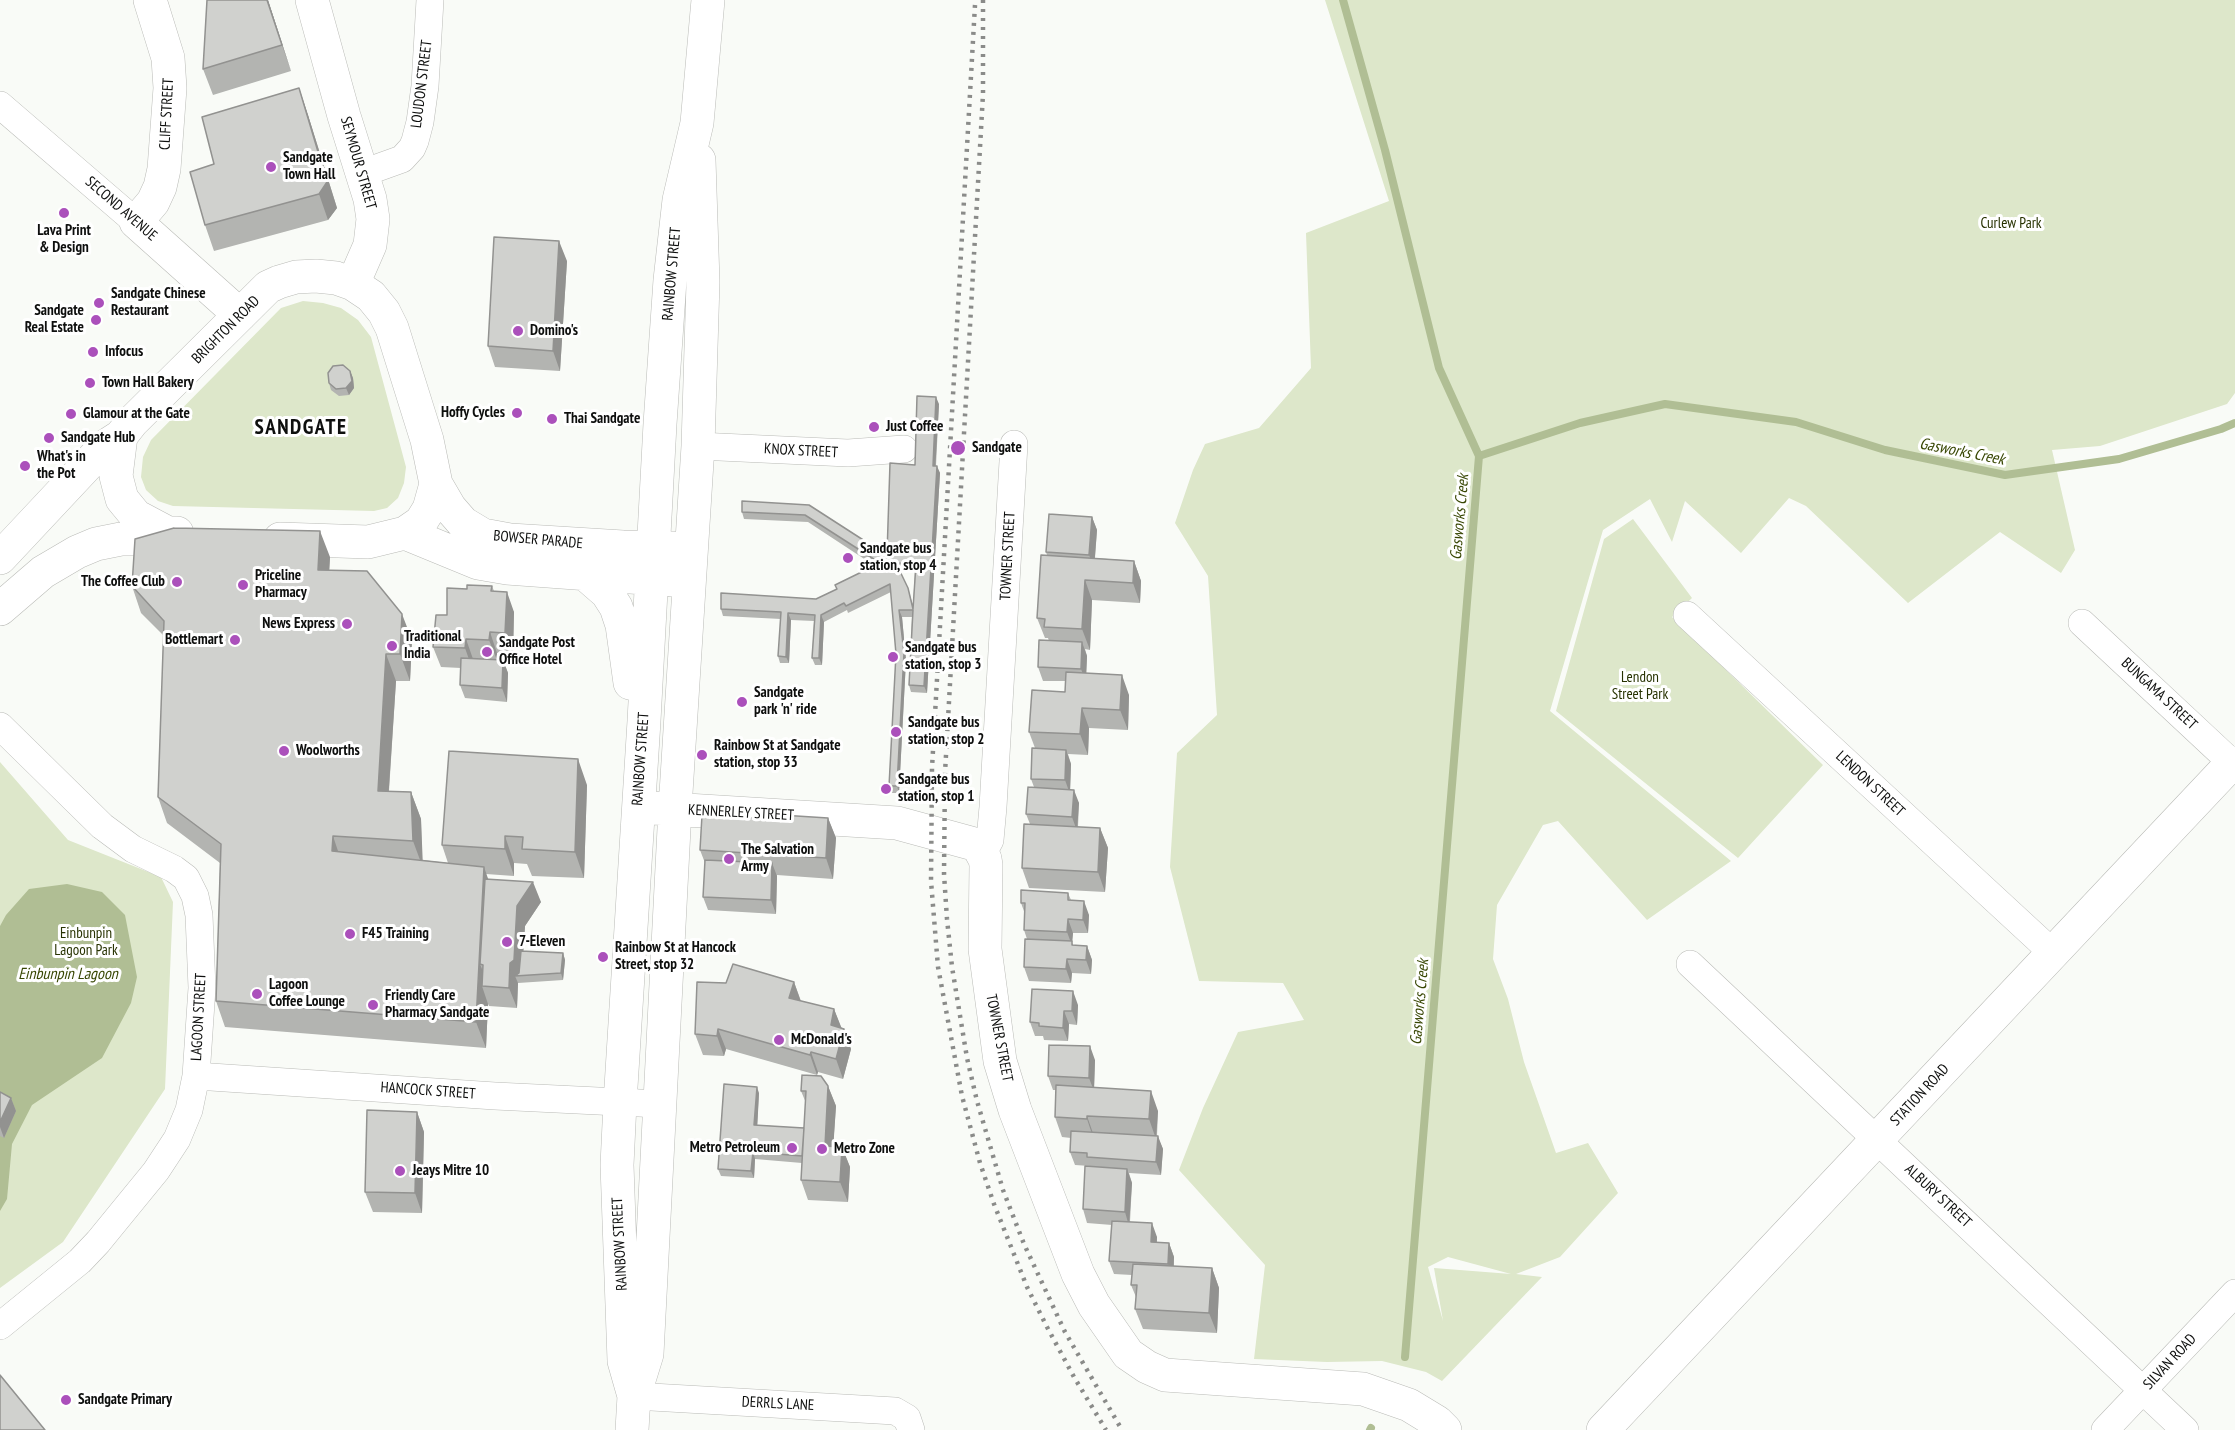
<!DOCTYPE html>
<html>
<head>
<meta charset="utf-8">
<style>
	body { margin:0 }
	canvas { display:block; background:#f9fbf7 }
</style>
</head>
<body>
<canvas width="2235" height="1430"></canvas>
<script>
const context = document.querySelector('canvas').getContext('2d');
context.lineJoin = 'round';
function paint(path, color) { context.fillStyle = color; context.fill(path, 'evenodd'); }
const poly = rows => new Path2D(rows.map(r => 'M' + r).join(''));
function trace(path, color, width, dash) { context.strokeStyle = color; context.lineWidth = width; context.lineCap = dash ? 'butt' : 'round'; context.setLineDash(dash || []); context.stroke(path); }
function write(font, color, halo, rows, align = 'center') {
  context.font = font + ' "PT Sans Narrow",sans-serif'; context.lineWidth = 6; context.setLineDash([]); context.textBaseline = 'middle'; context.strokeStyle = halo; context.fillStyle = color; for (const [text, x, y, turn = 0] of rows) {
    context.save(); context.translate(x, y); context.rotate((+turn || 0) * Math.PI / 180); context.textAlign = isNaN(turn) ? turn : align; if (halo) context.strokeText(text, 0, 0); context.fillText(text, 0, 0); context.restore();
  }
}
paint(poly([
	[1325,0,2235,0,2235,393,2227,404,2100,446,2052,450,2075,550,2061,573,2000,532,1908,603,1806,506,1789,498,1741,553,1685,501,1672,542,1650,499,1603,530,1550,711,1731,861,1647,920,1558,821,1543,825,1497,905,1493,959,1508,999,1524,1062,1556,1153,1588,1143,1618,1193,1560,1257,1516,1274,1542,1277,1442,1381,1426,1372,1382,1361,1327,1362,1254,1359,1265,1265,1179,1170,1203,1108,1238,1032,1304,1020,1283,983,1199,981,1170,867,1177,753,1217,715,1208,576,1175,523,1193,470,1205,444,1259,428,1311,368,1306,233,1389,201],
	[1448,1257,1511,1274,1434,1268,1443,1321,1428,1267],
	[303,301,323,303,341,308,358,320,371,337,406,467,404,483,398,498,387,508,374,511,173,506,158,501,146,490,141,477,143,457,151,440,281,308],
	[1633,519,1692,598,1672,617,1823,765,1738,858,1556,711,1604,539],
	[0,762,68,840,161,877,173,902,165,1089,63,1242,0,1288]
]), '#dde7ca');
paint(poly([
	[67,884,102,892,125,915,137,977,131,1003,102,1058,32,1105,12,1144,7,1199,0,1211,0,926,6,915,29,889]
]), '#b0be94');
trace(poly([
	[1343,0,1385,150,1439,368,1479,456,1405,1357],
	[1479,456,1580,423,1665,404,1796,422,1885,450,2005,475,2119,459,2221,429,2235,423],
	[1370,1430,1371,1428]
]), '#b0be94', 8);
const street = poly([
	[0,105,136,222],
	[363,173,402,159,412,148,415,141,420,122,425,86,430,0],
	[698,446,848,453,904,449],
	[1687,615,2053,953],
	[2082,623,2232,763,2235,760],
	[0,726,102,826,133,849,174,869,186,878,195,896,199,915,202,988,196,1076,189,1110,177,1139,156,1171,98,1242,80,1261,0,1326],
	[983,853,990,840,993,807,1014,444],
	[1690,964,2185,1430],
	[196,1076,495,1096,660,1104],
	[634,1396,895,1411,907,1418,911,1430],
	[2105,1430,2235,1293]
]);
const secondary = poly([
	[150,0,168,58,170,88,164,169,160,187,153,202,136,222,240,315],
	[312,0,344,116,370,199,373,219,370,245,353,284],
	[121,436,116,476,122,499,136,516,168,533],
	[405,533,478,563,507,568,672,580],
	[280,539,368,542,405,533,421,522,429,509,436,484],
	[0,558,104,447,121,436,132,422,268,287,279,282,296,277,316,276,336,278,353,284,371,296,384,312,392,328,427,440,436,484,450,508,463,523,483,535,510,540,623,547,674,548],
	[584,573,607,593,616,607,622,625,630,683],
	[0,609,43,572,77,552,96,544,121,539,148,539,168,533,177,533],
	[654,808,897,823,974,844,979,848,985,859,986,865,985,949,1000,1061,1015,1110,1078,1274,1094,1305,1128,1354,1147,1367,1165,1375,1363,1389,1409,1405,1437,1422,1445,1430],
	[634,1396,624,1361,617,1165,620,1103,644,721,660,424,670,280,679,200,697,123,708,0],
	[632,1430,634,1396,647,1354,675,809,698,446,703,282,699,160],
	[1603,1430,2232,763,2235,766]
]);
trace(street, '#babbb7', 28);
trace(secondary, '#babbb7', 34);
trace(street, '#fff', 27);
trace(secondary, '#fff', 33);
trace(poly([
	[983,0,983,94,945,773,944,874,947,919,952,967,967,1058,977,1101,1003,1190,1024,1244,1065,1332,1122,1430],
	[975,5,932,768,931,881,938,967,962,1096,980,1163,994,1204,1027,1287,1047,1327,1074,1377,1106,1430]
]), '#8a8b89', 4.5, [3, 6]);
paint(poly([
	[207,0,268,0,291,71,213,95,203,69],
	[299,88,308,115,337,208,328,220,214,251,205,225,214,164],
	[567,261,560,371,495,367,488,346],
	[350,371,353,378,354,388,349,395,339,396,331,390,329,383],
	[939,404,936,466,940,473,927,693,911,692,909,685,912,617,902,617,906,660,899,793,891,793,889,786,896,654,891,592,848,613,847,610,824,622,822,665,815,665,812,658,814,621,791,620,789,663,780,663,778,656,781,619,723,616,721,609,816,599,837,589,875,566,808,522,744,519,742,512,809,505,885,554,887,554,915,465],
	[899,570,915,571,913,606,908,588],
	[1092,517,1097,530,1095,558,1134,561,1141,581,1140,603,1092,600,1090,650,1085,649,1087,656,1086,673,1129,695,1128,730,1089,728,1088,755,1068,754,1071,764,1070,789,1079,803,1078,827,1100,828,1108,848,1105,892,1029,888,1022,868,1030,824,1026,814,1034,787,1031,779,1035,748,1029,732,1065,692,1065,681,1043,681,1038,667,1049,641,1048,638,1045,638,1037,618,1047,555,1046,552],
	[330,557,329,570,412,640,410,681,396,681,389,791,411,792,421,819,422,860,448,863,442,845,587,785,584,878,532,876,527,864,514,863,514,876,486,874,488,880,541,902,525,926,523,951,563,953,565,960,563,980,518,983,517,1008,489,1006,488,1004,486,1048,225,1027,216,1001,220,863,167,823,158,797,164,636,141,613,132,586],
	[492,586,494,591,514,612,513,654,497,653,497,659,503,660,508,673,507,702,465,698,460,685,461,668,441,667,433,647,447,615,467,589],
	[828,818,836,838,833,879,777,875,776,914,708,910,703,897,705,863,700,850,781,820],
	[1068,893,1071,900,1089,915,1088,933,1073,933,1072,943,1073,945,1087,946,1092,960,1091,974,1072,973,1071,983,1029,981,1024,967,1027,939,1024,930,1025,914,1021,903],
	[794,982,801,1001,834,1009,841,1028,851,1049,843,1079,818,1072,817,1075,726,1049,724,1056,703,1055,695,1034,726,983],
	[1078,1005,1077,1025,1069,1024,1068,1041,1044,1040,1043,1036,1035,1036,1030,1022],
	[1095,1060,1094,1087,1158,1111,1157,1136,1163,1149,1161,1175,1129,1173,1132,1183,1130,1222,1157,1237,1157,1242,1169,1243,1174,1257,1174,1266,1212,1268,1219,1288,1217,1333,1143,1329,1135,1309,1136,1297,1131,1285,1132,1275,1114,1274,1109,1261,1112,1225,1087,1223,1083,1209,1090,1167,1090,1166,1075,1165,1070,1152,1071,1138,1062,1137,1055,1117,1056,1090,1053,1090,1048,1076],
	[828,1086,836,1106,833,1147,842,1147,850,1167,848,1202,808,1200,801,1180,802,1163,755,1159,754,1178,721,1176,718,1169,759,1093,757,1125,804,1128,806,1103,801,1091],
	[0,1092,11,1098,16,1111,4,1138,0,1136],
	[417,1112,424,1132,422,1213,373,1212,365,1192]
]), '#b3b4b1');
paint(poly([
	[267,0,268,0,291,71,282,45],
	[299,88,308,115,337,208,328,220,319,194],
	[559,241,567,261,560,371,553,351],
	[350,371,353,378,354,388,349,395,346,388],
	[936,397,939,404,935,473,933,466],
	[937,466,940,473,927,693,924,686],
	[1092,517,1097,530,1094,568,1089,555],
	[320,531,330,557,328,596,318,570],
	[1134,561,1141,581,1140,603,1133,583],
	[1085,580,1092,600,1090,650,1082,629],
	[507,592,514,612,513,654,505,633],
	[899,610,902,617,906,660,899,793,897,786],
	[788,613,791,620,789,663,786,657],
	[402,614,412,640,410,681,400,654],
	[821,615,824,622,822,665,819,658],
	[490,632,497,653,497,660,489,640],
	[466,639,473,659,472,668,465,648],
	[1082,642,1087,656,1086,682,1081,669],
	[386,654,396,681,387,817,378,791],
	[503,660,508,673,507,702,502,688],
	[1122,675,1129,695,1128,730,1120,710],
	[1082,708,1089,728,1088,755,1080,734],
	[1066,750,1071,764,1070,794,1065,780],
	[578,759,587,785,584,878,575,852],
	[1074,790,1079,803,1077,831,1072,817],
	[411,792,421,819,423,868,413,841],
	[828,818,836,838,833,879,826,858],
	[1100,828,1108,848,1105,892,1098,872],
	[333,836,342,863,332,851],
	[505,836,514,863,514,876,505,849],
	[772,863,777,876,776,914,771,900],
	[484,867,493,893,483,965,480,964,488,984,482,986,488,1004,486,1048,476,1022],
	[533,882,541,902,525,926,522,976,520,976,514,960,517,906],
	[1084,901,1089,915,1088,933,1083,920],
	[1068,919,1073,933,1072,943,1077,955,1077,959,1067,932],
	[1087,946,1092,960,1091,974,1086,960],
	[563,953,565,960,563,980,561,973],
	[1067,959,1072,973,1071,983,1066,969],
	[514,960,520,976,515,976,518,983,517,1008,509,988,510,963],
	[794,982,801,1002,789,998],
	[1073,991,1078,1005,1077,1025,1072,1011],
	[834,1009,842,1029,831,1025],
	[1064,1011,1069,1024,1068,1041,1063,1028],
	[718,1029,726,1049,724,1056,717,1036],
	[844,1029,851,1049,843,1079,836,1059],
	[1090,1046,1095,1060,1094,1091,1089,1078],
	[811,1052,818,1072,817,1075,810,1055],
	[828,1086,836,1106,832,1166,825,1146],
	[757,1087,759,1093,757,1132,754,1125],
	[1151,1091,1158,1111,1156,1139,1149,1119],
	[11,1098,16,1111,4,1138,0,1127,0,1122],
	[417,1112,424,1132,422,1213,415,1193],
	[1087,1116,1094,1136,1094,1140,1087,1119],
	[1158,1136,1163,1149,1161,1175,1156,1162],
	[842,1147,850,1167,848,1202,840,1182],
	[753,1152,755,1159,754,1178,751,1171],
	[1127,1169,1132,1183,1129,1226,1125,1212],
	[1152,1223,1157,1237,1156,1256,1151,1242],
	[1169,1243,1174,1257,1173,1278,1168,1264],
	[1212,1268,1219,1288,1217,1333,1209,1313]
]), '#929290');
const building = poly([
	[207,0,267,0,282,45,203,69,207,0],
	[299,88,327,182,319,194,205,225,190,172,214,164,202,117,299,88],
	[494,237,559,241,553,351,488,346,494,237],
	[343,365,350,371,352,381,346,388,336,389,329,383,328,373,333,366,343,365],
	[917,396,936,397,933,466,937,466,924,686,909,685,913,610,899,610,904,653,897,786,889,786,896,654,890,584,846,606,844,603,821,615,819,658,812,658,815,615,788,613,786,657,778,656,781,612,721,609,721,593,816,599,837,589,835,585,880,563,805,515,742,512,742,501,809,505,885,554,887,554,890,463,915,465,917,396],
	[896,563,916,564,913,609,908,588,896,563],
	[1049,514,1092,517,1089,555,1046,552,1049,514],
	[174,528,320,531,318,570,367,571,402,614,400,654,386,654,378,791,411,792,413,841,333,836,332,851,484,867,476,1022,216,1001,221,844,158,797,164,621,132,586,135,539,174,528],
	[1041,555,1134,561,1133,583,1085,580,1082,629,1044,627,1045,619,1037,618,1041,555],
	[467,585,492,586,491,591,507,592,505,633,490,632,489,640,466,639,465,648,433,647,436,615,447,615,447,588,467,589,467,585],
	[1039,640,1082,642,1081,669,1038,667,1039,640],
	[461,658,503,660,502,688,460,685,461,658],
	[1066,672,1122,675,1120,710,1082,708,1080,734,1029,732,1032,690,1065,692,1066,672],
	[1032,748,1066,750,1065,780,1031,779,1032,748],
	[449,751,578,759,575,852,522,849,523,837,505,836,505,849,442,845,449,751],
	[1028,787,1074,790,1072,817,1026,814,1028,787],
	[702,815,781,820,781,815,828,818,826,858,700,850,702,815],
	[1024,824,1100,828,1098,872,1022,868,1024,824],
	[705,860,772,863,771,900,703,897,705,860],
	[485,879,533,882,517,906,514,960,510,963,509,988,482,986,483,965,480,964,485,879],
	[1021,890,1068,893,1068,900,1084,901,1083,920,1068,919,1067,932,1024,930,1025,903,1021,903,1021,890],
	[1025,939,1072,941,1072,945,1087,946,1086,960,1067,959,1066,969,1024,967,1025,939],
	[521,951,563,953,561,973,515,976,519,973,521,951],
	[733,964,794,982,789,998,834,1009,831,1025,844,1029,836,1059,811,1052,810,1055,718,1029,717,1036,695,1034,697,982,726,983,733,964],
	[1032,989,1073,991,1072,1011,1064,1011,1063,1028,1039,1026,1039,1023,1030,1022,1032,989],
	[1049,1045,1090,1046,1089,1078,1048,1076,1049,1045],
	[802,1075,821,1076,828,1086,825,1146,842,1147,840,1182,801,1180,806,1091,801,1091,802,1075],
	[724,1084,757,1087,754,1125,804,1128,802,1156,753,1152,751,1171,718,1169,724,1084],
	[1056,1085,1151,1091,1149,1119,1087,1116,1087,1119,1055,1117,1056,1085],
	[0,1092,11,1098,0,1122,0,1092],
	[367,1110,417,1112,415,1193,365,1192,367,1110],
	[1071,1131,1158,1136,1156,1162,1087,1157,1087,1153,1070,1152,1071,1131],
	[1085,1166,1127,1169,1125,1212,1083,1209,1085,1166],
	[1112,1221,1152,1223,1151,1242,1169,1243,1168,1264,1109,1261,1112,1221],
	[1133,1264,1212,1268,1209,1313,1135,1309,1137,1285,1131,1285,1133,1264],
	[0,1375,45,1430,0,1430,0,1375]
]);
paint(building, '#d0d1ce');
trace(building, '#929290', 1.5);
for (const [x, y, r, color] of [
	[271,167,6,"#ab50bb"],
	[64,213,6,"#ab50bb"],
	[99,303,6,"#ab50bb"],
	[96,320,6,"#ab50bb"],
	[518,331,6,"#ab50bb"],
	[93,352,6,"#ab50bb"],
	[90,383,6,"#ab50bb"],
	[517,413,6,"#ab50bb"],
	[71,414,6,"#ab50bb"],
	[552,419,6,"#ab50bb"],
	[874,427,6,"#ab50bb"],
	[49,438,6,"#ab50bb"],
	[958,448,8,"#ab50bb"],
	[25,466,6,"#ab50bb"],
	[848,558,6,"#ab50bb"],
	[177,582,6,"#ab50bb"],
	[243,585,6,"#ab50bb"],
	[347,624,6,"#ab50bb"],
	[235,640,6,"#ab50bb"],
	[392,646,6,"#ab50bb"],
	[487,652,6,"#ab50bb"],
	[893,657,6,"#ab50bb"],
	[742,702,6,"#ab50bb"],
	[896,732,6,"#ab50bb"],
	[284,751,6,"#ab50bb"],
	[702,755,6,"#ab50bb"],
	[886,789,6,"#ab50bb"],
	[729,859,6,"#ab50bb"],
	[350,934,6,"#ab50bb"],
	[507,942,6,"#ab50bb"],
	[603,957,6,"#ab50bb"],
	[257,994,6,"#ab50bb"],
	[373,1005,6,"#ab50bb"],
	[779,1040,6,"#ab50bb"],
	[792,1148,6,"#ab50bb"],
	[822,1149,6,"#ab50bb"],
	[400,1171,6,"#ab50bb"],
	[66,1400,6,"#ab50bb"]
]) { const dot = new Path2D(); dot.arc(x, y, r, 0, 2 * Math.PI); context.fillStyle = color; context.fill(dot); trace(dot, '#fff', 2); }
write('15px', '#0e0f0e', '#fff', [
	["LOUDON STREET",422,84,-83],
	["CLIFF STREET",167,114,-87],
	["SEYMOUR STREET",358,163,74],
	["SECOND AVENUE",121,209,41],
	["RAINBOW STREET",672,274,-85],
	["BRIGHTON ROAD",226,330,-45],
	["KNOX STREET",801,451,3],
	["BOWSER PARADE",538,540,5],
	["TOWNER STREET",1008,556,-87],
	["BUNGAMA STREET",2159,694,43],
	["RAINBOW STREET",641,759,-86],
	["LENDON STREET",1870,784,43],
	["KENNERLEY STREET",741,813,3],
	["LAGOON STREET",199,1017,-87],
	["TOWNER STREET",999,1038,79],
	["HANCOCK STREET",428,1091,4],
	["STATION ROAD",1920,1095,-47],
	["ALBURY STREET",1938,1196,43],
	["RAINBOW STREET",620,1244,-93],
	["SILVAN ROAD",2170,1362,-47],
	["DERRLS LANE",778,1404,3]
]);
write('bold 15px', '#0e0f0e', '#fff', [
	["Sandgate",283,158],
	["Town Hall",283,175],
	["Lava Print",64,231,"center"],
	["& Design",64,248,"center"],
	["Sandgate Chinese",111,294],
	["Restaurant",111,311],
	["Sandgate",84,311,"right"],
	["Real Estate",84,328,"right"],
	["Domino's",530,331],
	["Infocus",105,352],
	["Town Hall Bakery",102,383],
	["Hoffy Cycles",505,413,"right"],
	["Glamour at the Gate",83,414],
	["Thai Sandgate",564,419],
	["Just Coffee",886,427],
	["Sandgate Hub",61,438],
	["Sandgate",972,448],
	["What's in",37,457],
	["the Pot",37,474],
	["Sandgate bus",860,549],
	["station, stop 4",860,566],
	["Priceline",255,576],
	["Pharmacy",255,593],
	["The Coffee Club",165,582,"right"],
	["News Express",335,624,"right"],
	["Traditional",404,637],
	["India",404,654],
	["Bottlemart",223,640,"right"],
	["Sandgate Post",499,643],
	["Office Hotel",499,660],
	["Sandgate bus",905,648],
	["station, stop 3",905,665],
	["Sandgate",754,693],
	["park 'n' ride",754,710],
	["Sandgate bus",908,723],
	["station, stop 2",908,740],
	["Rainbow St at Sandgate",714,746],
	["station, stop 33",714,763],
	["Woolworths",296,751],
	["Sandgate bus",898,780],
	["station, stop 1",898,797],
	["The Salvation",741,850],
	["Army",741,867],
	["F45 Training",362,934],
	["7-Eleven",519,942],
	["Rainbow St at Hancock",615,948],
	["Street, stop 32",615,965],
	["Lagoon",269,985],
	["Coffee Lounge",269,1002],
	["Friendly Care",385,996],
	["Pharmacy Sandgate",385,1013],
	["McDonald's",791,1040],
	["Metro Petroleum",780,1148,"right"],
	["Metro Zone",834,1149],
	["Jeays Mitre 10",412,1171],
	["Sandgate Primary",78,1400]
], 'left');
write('15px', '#273201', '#fff', [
	["Curlew Park",2011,224],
	["Lendon",1640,678],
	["Street Park",1640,695],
	["Einbunpin",86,934],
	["Lagoon Park",86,951]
]);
write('italic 16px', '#384703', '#fff', [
	["Gasworks Creek",1962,452,11],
	["Gasworks Creek",1460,517,-85],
	["Einbunpin Lagoon",68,974],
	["Gasworks Creek",1420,1002,-85]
]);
context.letterSpacing = '1.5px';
write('bold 21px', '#0e0f0e', '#fff', [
	["SANDGATE",301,428]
]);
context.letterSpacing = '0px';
</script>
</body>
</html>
